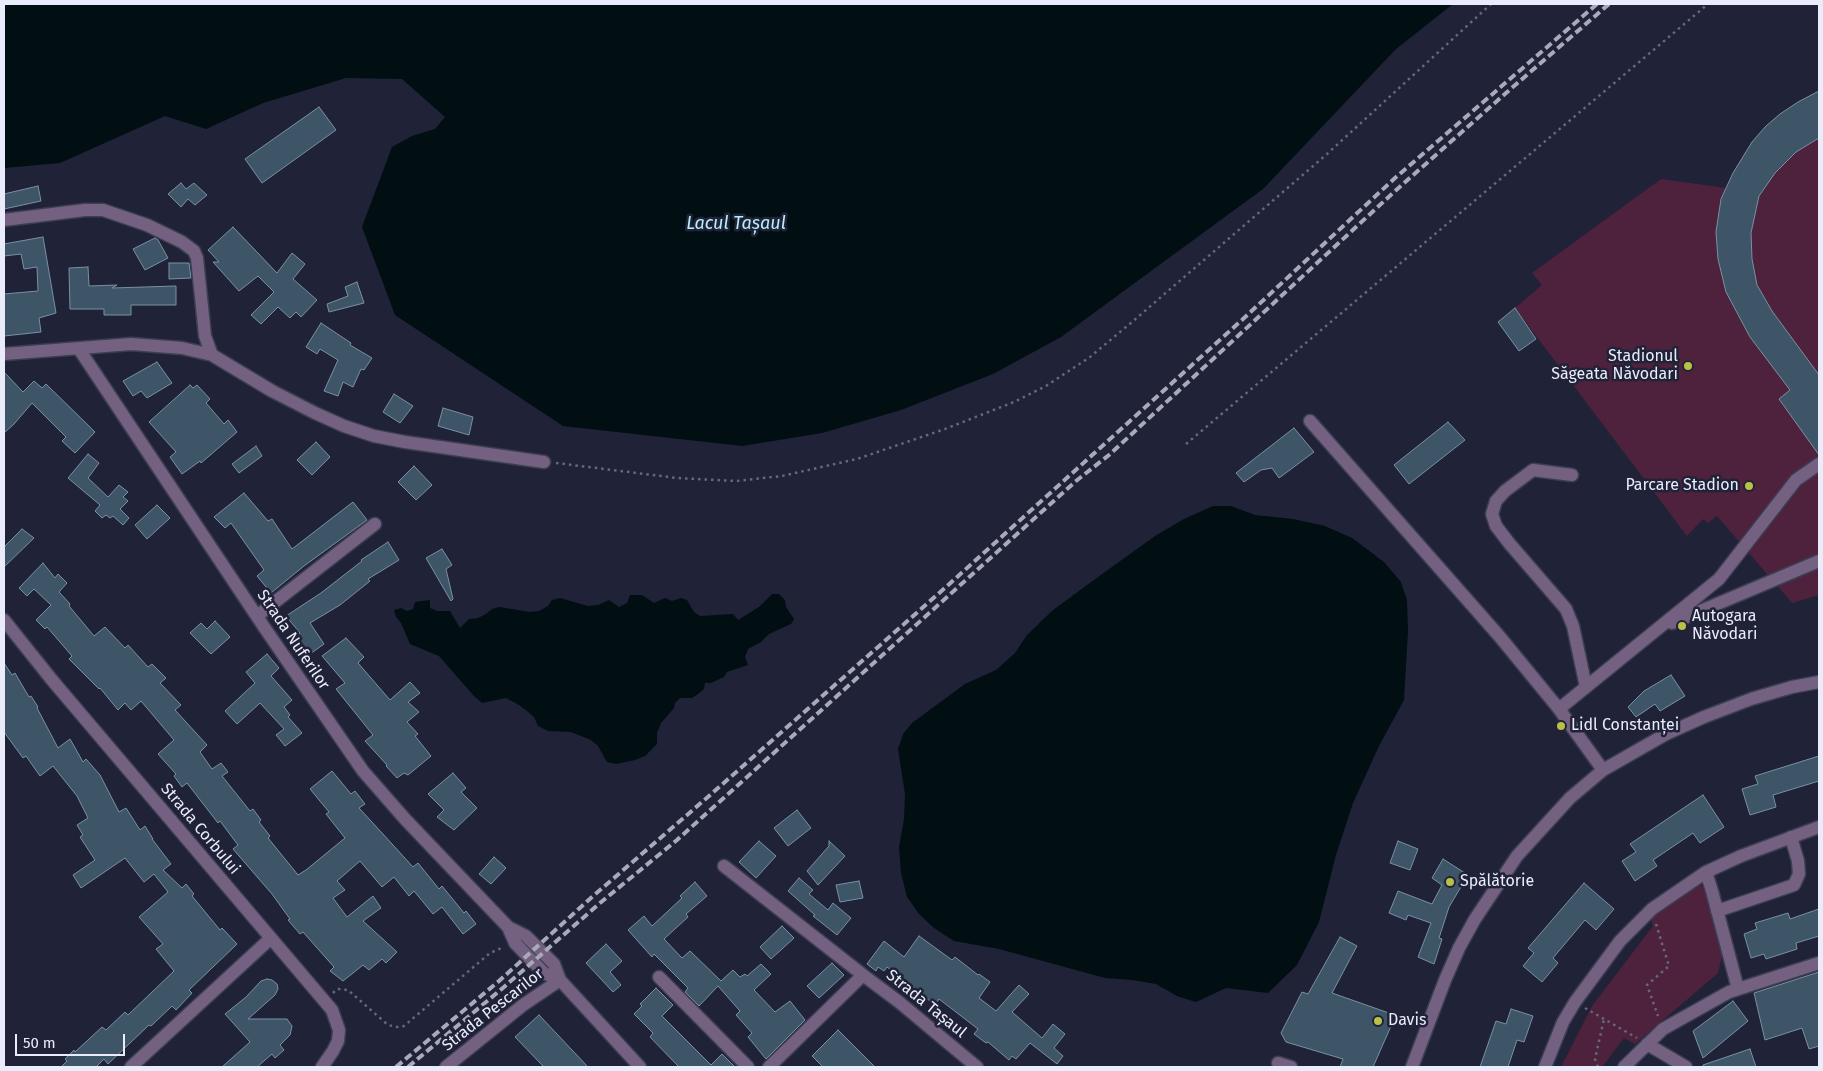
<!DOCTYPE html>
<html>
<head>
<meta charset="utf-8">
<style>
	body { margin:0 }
	#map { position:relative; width:1823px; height:1071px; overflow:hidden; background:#202238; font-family:"Fira Sans",sans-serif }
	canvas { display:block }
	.frame { position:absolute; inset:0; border:5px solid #eaecfb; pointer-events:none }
	.scale { position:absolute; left:15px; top:1034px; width:110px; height:22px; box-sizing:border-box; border:2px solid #eaecfb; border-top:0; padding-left:6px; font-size:15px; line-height:18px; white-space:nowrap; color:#eaecfb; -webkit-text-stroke:4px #202238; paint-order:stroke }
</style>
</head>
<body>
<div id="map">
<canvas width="1823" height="1071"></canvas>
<div class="frame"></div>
<div class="scale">50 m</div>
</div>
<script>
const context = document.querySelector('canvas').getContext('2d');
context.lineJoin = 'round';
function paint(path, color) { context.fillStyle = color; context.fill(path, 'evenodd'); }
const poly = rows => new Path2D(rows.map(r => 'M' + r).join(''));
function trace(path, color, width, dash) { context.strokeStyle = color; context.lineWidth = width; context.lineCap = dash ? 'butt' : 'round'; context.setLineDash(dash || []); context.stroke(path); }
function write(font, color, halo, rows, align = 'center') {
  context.font = font + ' "Fira Sans",sans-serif'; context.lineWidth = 5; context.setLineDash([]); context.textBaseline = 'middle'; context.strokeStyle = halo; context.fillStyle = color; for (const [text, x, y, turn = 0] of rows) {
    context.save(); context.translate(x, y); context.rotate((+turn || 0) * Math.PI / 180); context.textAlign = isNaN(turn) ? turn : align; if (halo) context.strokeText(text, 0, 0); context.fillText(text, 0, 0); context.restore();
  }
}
paint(poly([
	[1816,92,1819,92,1819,595,1792,603,1717,516,1708,523,1703,519,1687,536,1515,308,1542,285,1532,273,1661,179,1726,188,1733,173,1752,142,1766,126,1798,102],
	[1698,884,1702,886,1706,891,1723,951,1718,973,1635,1044,1624,1038,1602,1067,1561,1067,1592,1006,1653,926,1650,916]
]), '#4e223c');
paint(poly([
	[4,4,1453,4,1396,49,1263,189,1061,337,993,374,901,410,822,433,742,446,563,426,395,315,362,227,392,147,412,136,435,129,445,117,402,79,346,78,263,103,206,129,165,116,60,163,4,168],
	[1213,506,1231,506,1255,515,1293,519,1325,526,1352,538,1384,562,1401,582,1407,600,1408,631,1404,700,1379,746,1353,803,1336,855,1319,922,1297,965,1268,993,1226,988,1196,1002,1177,996,1156,984,1132,980,1105,978,999,949,954,941,934,928,919,914,907,897,901,873,899,847,904,819,905,794,898,749,903,734,912,723,965,684,996,670,1015,653,1027,635,1053,610,1098,577,1155,536,1184,519],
	[772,594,779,594,785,600,786,607,794,619,791,624,769,634,761,642,748,649,745,657,748,665,727,672,724,677,711,683,705,683,704,689,698,694,692,698,680,698,675,703,674,708,661,723,657,733,657,744,645,756,635,760,616,764,607,762,598,746,591,740,571,732,548,731,538,726,534,717,527,711,519,705,506,698,482,703,474,696,439,656,410,644,401,623,396,617,394,610,401,608,407,611,413,609,415,602,430,600,430,608,437,611,450,611,460,628,469,619,478,618,486,614,492,609,499,607,530,612,539,611,548,606,552,600,560,598,588,606,598,605,609,600,619,607,627,603,630,595,642,595,654,603,665,598,672,601,681,598,687,600,694,612,700,616,733,614,738,620,759,607]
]), '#010e12');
const building = poly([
	[1819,91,1819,138,1796,152,1775,173,1759,196,1751,233,1752,259,1757,285,1772,311,1819,375,1819,455,1779,399,1790,390,1750,337,1726,292,1718,259,1716,232,1721,199,1733,173,1752,142,1766,126,1780,114,1798,102,1819,91],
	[319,107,336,130,262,183,245,159,319,107],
	[181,183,186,189,194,183,207,195,195,205,188,199,181,207,168,194,181,183],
	[38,186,41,201,4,209,4,194,38,186],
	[233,227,277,273,292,253,305,264,293,279,317,300,301,317,296,312,290,318,278,307,261,324,251,315,274,292,258,276,239,291,213,262,219,262,208,250,233,227],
	[43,237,56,313,39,318,41,332,4,336,4,294,38,291,37,267,24,269,21,254,4,256,4,244,43,237],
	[155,238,158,240,168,258,145,270,133,249,155,238],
	[169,263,189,263,191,278,169,279,169,263],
	[88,267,89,286,117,285,112,288,176,286,176,305,131,305,131,315,104,315,104,309,70,309,69,268,88,267],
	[357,282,364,303,329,312,327,304,348,296,345,287,357,282],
	[1515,308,1536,339,1519,351,1498,322,1515,308],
	[321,323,351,343,350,345,372,358,364,370,361,369,353,387,343,382,338,396,324,391,338,360,320,349,317,354,306,347,321,323],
	[157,362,172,383,147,398,141,391,133,396,123,381,157,362],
	[4,372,23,392,34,381,42,388,46,384,95,432,75,453,62,441,66,437,32,403,14,424,4,433,4,372],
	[190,385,193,388,197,385,210,399,206,403,224,424,228,420,237,432,201,463,200,461,182,474,170,457,176,452,149,422,190,385],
	[394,394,413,406,400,423,383,412,394,394],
	[443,408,473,417,469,435,438,426,443,408],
	[1448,422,1465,440,1409,484,1394,465,1448,422],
	[1294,428,1314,452,1279,478,1272,468,1261,470,1244,482,1236,473,1294,428],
	[316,442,330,457,312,475,297,460,316,442],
	[256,446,262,456,239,473,232,464,256,446],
	[88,454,99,463,88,478,108,497,119,485,128,492,123,497,128,501,120,509,129,518,123,525,113,516,110,518,106,515,102,518,95,511,100,505,68,478,88,454],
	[414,466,432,485,416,500,398,482,414,466],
	[244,493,268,521,272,519,292,549,353,502,367,520,304,566,271,593,257,576,264,570,231,523,225,528,214,517,244,493],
	[157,505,170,518,147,539,135,525,157,505],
	[22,529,34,538,4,567,4,547,22,529],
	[388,542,399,560,368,579,370,581,340,605,310,623,324,644,303,659,289,641,300,633,286,616,321,593,362,561,361,560,388,542],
	[442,549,452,565,446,569,453,599,451,601,426,558,442,549],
	[43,563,55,578,58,574,67,583,59,592,70,604,69,606,94,636,105,627,125,648,128,645,148,667,152,664,166,678,160,683,181,705,175,710,207,745,200,752,212,769,221,763,228,772,222,776,250,811,253,809,261,820,259,822,270,836,268,838,298,875,306,870,345,838,326,814,329,812,310,789,332,771,351,794,355,791,365,804,359,808,382,833,413,867,418,863,439,889,442,886,464,913,466,911,476,924,463,934,442,907,433,914,414,891,409,896,394,877,382,887,360,861,337,881,345,890,333,898,347,917,373,896,381,908,363,921,397,952,386,963,382,959,369,970,363,965,343,981,330,971,334,967,303,932,300,934,288,920,290,919,272,894,233,849,238,845,220,821,218,823,187,783,182,787,174,776,176,774,158,754,174,740,141,701,131,710,125,703,118,710,100,688,99,689,69,659,72,656,47,627,45,629,36,620,51,605,34,589,27,596,19,588,43,563],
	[215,621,230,637,211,654,190,633,201,623,207,629,215,621],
	[346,638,364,657,358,663,390,700,410,682,420,693,408,702,419,712,407,722,418,734,415,736,431,756,408,775,404,773,397,778,386,766,387,765,365,741,373,735,336,689,345,683,322,656,346,638],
	[267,654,279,668,271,676,292,700,284,707,290,715,288,717,302,733,285,746,276,735,284,729,260,703,237,724,225,711,255,683,246,672,267,654],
	[4,663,12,675,15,673,29,697,31,696,38,707,37,708,58,748,70,739,83,762,86,759,100,775,119,812,126,808,140,830,145,826,153,839,152,839,171,864,163,870,182,888,186,884,194,894,192,896,220,930,222,928,237,944,189,990,192,993,176,1010,172,1006,151,1026,149,1025,108,1064,104,1059,96,1067,61,1067,67,1061,65,1059,74,1050,75,1052,102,1027,106,1030,125,1012,128,1015,174,971,156,949,163,944,139,917,168,892,154,874,144,882,125,858,81,888,73,875,95,860,80,837,83,835,77,825,88,818,77,796,53,766,40,776,26,756,23,758,4,732,4,663],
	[1671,675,1685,696,1660,711,1655,704,1636,717,1628,707,1644,691,1671,675],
	[1819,756,1819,781,1773,795,1776,807,1750,815,1742,789,1758,784,1755,776,1819,756],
	[453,773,466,788,461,792,477,808,454,830,437,817,444,810,428,794,453,773],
	[1703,795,1724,827,1700,843,1693,833,1653,860,1657,866,1635,881,1622,861,1636,852,1630,844,1703,795],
	[797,810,811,828,788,846,774,828,797,810],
	[759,841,776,856,756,878,739,862,759,841],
	[829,841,845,856,818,885,807,871,829,846,829,841],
	[1398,841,1418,849,1410,870,1390,863,1398,841],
	[494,857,506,868,491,884,479,874,494,857],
	[1443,859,1468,875,1449,907,1439,938,1442,939,1434,964,1418,957,1431,923,1408,915,1406,920,1389,913,1398,891,1432,904,1442,885,1432,878,1443,859],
	[799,878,813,890,809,894,828,910,833,903,851,918,837,935,813,916,815,915,788,891,799,878],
	[859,881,863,898,840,902,836,885,859,881],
	[695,882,707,896,686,914,688,917,664,939,682,958,690,951,721,981,733,970,740,977,745,974,747,976,761,964,771,974,754,990,775,1012,790,1001,805,1020,766,1059,748,1037,752,1033,736,1015,740,1011,718,986,699,1006,685,992,688,988,654,954,652,957,628,930,644,916,652,926,682,898,680,896,695,882],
	[1584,883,1614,909,1596,930,1585,920,1553,958,1558,963,1542,982,1523,966,1534,953,1528,948,1584,883],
	[1819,909,1819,936,1796,943,1797,949,1766,959,1764,954,1751,958,1744,934,1757,929,1755,923,1788,913,1790,919,1819,909],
	[782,926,794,938,771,959,760,947,782,926],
	[919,936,952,960,955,957,978,975,979,974,990,982,979,998,996,1011,1019,985,1029,994,1012,1012,1042,1038,1053,1024,1065,1034,1054,1048,1063,1056,1057,1064,1030,1043,1016,1059,1012,1056,1009,1060,988,1042,986,1043,974,1034,978,1029,939,999,935,1005,887,967,884,971,878,967,876,971,867,964,884,941,904,957,919,936],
	[1340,937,1357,946,1332,993,1386,1012,1395,1017,1373,1067,1340,1067,1343,1059,1286,1042,1281,1033,1302,992,1308,994,1340,937],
	[606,944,622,961,610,972,621,985,613,992,586,963,606,944],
	[832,963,844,975,819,998,807,986,832,963],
	[1819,972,1819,1046,1809,1049,1802,1028,1765,1040,1754,993,1819,972],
	[267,979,272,980,277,984,278,989,275,995,248,1019,287,1019,292,1026,290,1035,280,1045,284,1050,275,1058,272,1054,257,1067,222,1067,250,1042,225,1014,246,997,261,981,267,979],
	[656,988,673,1005,662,1016,711,1065,722,1054,735,1067,679,1067,650,1037,653,1033,634,1014,642,1006,640,1004,656,988],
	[1733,1001,1748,1021,1703,1058,1693,1031,1733,1001],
	[1511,1009,1533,1016,1524,1042,1517,1040,1508,1067,1480,1067,1496,1021,1506,1024,1511,1009],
	[539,1015,588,1067,544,1067,515,1037,539,1015],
	[838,1030,875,1067,823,1067,812,1056,838,1030],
	[1750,1049,1756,1067,1703,1067,1703,1065,1750,1049]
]);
paint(building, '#3e5467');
trace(building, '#7991a5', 1);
const minor = poly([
	[4,220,85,210,103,210,147,225,182,242,194,251,197,258,205,336,212,355],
	[79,349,264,627,363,771,405,819,508,927,515,943,544,973,560,980],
	[4,354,131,344,182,348,212,355,272,391,315,413,344,426,374,436,405,442,544,462],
	[1310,421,1500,637,1559,709,1603,770],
	[257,616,375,524],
	[4,620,52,680,332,1010,339,1030,338,1041,333,1051,322,1067],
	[1672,623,1819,561],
	[1586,687,1719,579,1796,480,1819,464],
	[1559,709,1586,687,1573,626,1566,609,1509,543,1496,526,1492,514,1496,501,1505,491,1533,470,1572,475],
	[724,866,863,975],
	[1706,872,1712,891,1738,989],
	[1717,911,1794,885,1799,874,1798,861,1791,837],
	[508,927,526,936,554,964,560,980,640,1067],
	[659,977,748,1067],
	[1647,1044,1686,1067],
	[1278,1063,1291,1067],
	[131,1067,271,938],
	[446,1067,523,1005,560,980],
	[769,1067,863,975,899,1002,977,1067],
	[1412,1067,1445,980,1459,948,1475,919,1517,856,1570,798,1603,770,1666,734,1704,717,1751,699,1792,687,1819,682],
	[1545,1067,1563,1022,1575,1002,1620,941,1652,909,1706,872,1741,856,1819,827],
	[1624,1067,1663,1029,1729,992,1819,963]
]);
trace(minor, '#3c3e53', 15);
trace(poly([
	[1186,444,1708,4],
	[556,463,677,478,736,481,782,476,857,459,945,429,1014,402,1046,386,1090,357,1132,322,1327,154,1491,4],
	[1656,924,1669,966,1647,985,1658,1016],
	[333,993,337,989,348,990,388,1025,397,1027,404,1026,490,953,504,947],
	[1585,1008,1637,1038],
	[1598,1067,1595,1059,1604,1019]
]), '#66687c', 2.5, [2.5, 4]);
trace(minor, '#746181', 12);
trace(poly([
	[396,1067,499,981,592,897,709,796,946,587,1243,319,1395,178,1597,4],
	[408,1067,504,987,600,903,677,840,1076,481,1109,455,1394,192,1506,93,1609,4]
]), '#a8aabb', 4, [8, 4]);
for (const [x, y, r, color] of [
	[1688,366,5,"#bac045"],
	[1749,486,5,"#bac045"],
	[1682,626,5,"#bac045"],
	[1561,726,5,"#bac045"],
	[1450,882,5,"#bac045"],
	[1378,1021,5,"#bac045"]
]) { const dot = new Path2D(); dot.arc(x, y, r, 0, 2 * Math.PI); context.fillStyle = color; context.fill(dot); trace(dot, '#202238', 2); }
write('16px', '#eaecfb', '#202238', [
	["Stadionul",1678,357,"right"],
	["Săgeata Năvodari",1678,375,"right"],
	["Parcare Stadion",1739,486,"right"],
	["Autogara",1692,617],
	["Năvodari",1692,635],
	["Lidl Constanței",1571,726],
	["Spălătorie",1460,882],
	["Davis",1388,1021]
], 'left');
write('16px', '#eaecfb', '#202238', [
	["Strada Nuferilor",293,640,56],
	["Strada Corbului",200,829,50],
	["Strada Tașaul",926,1004,39],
	["Strada Pescarilor",493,1010,-38]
]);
write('italic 18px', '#b5effb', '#202238', [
	["Lacul Tașaul",736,224]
]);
</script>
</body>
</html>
